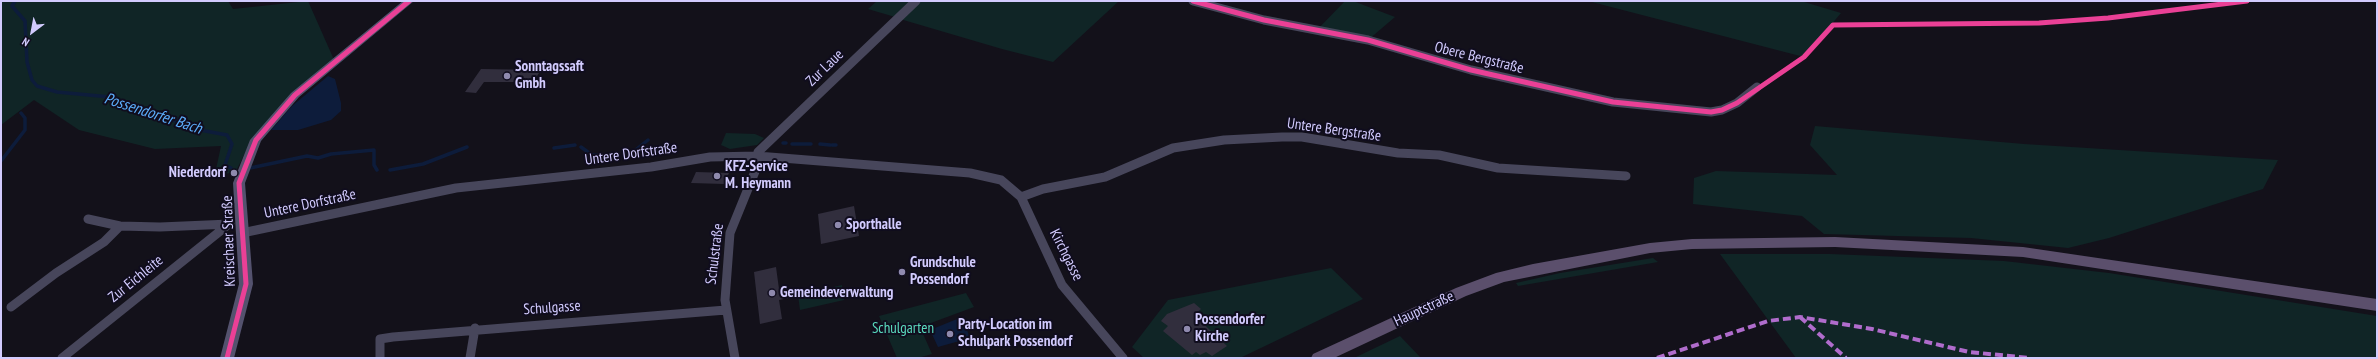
<!DOCTYPE html>
<html>
<head>
<meta charset="utf-8">
<style>
	body { margin:0 }
	#map { position:relative; width:2378px; height:359px; overflow:hidden; background:#13111a; font-family:"PT Sans Narrow",sans-serif }
	canvas { display:block }
	.frame { position:absolute; inset:0; border:2px solid #d2cbfe; pointer-events:none }
	.north { position:absolute; left:12px; top:12px; width:40px; height:40px; -webkit-text-stroke:3px #100d1e; paint-order:stroke; rotate:212deg; font-size:11px; font-weight:700; line-height:16px; text-align:center; color:#d2cbfe }
	.north::after { content:''; display:block; margin:auto; width:14px; height:18px; background:#d2cbfe; clip-path:polygon(50% 0,100% 100%,50% 72%,0 100%) }
</style>
</head>
<body>
<div id="map">
<canvas width="2378" height="359"></canvas>
<div class="frame"></div>
<div class="north">N</div>
</div>
<script>
const context = document.querySelector('canvas').getContext('2d');
context.lineJoin = 'round';
function paint(path, color) { context.fillStyle = color; context.fill(path, 'evenodd'); }
const poly = rows => new Path2D(rows.map(r => 'M' + r).join(''));
function trace(path, color, width, dash) { context.strokeStyle = color; context.lineWidth = width; context.lineCap = dash ? 'butt' : 'round'; context.setLineDash(dash || []); context.stroke(path); }
function write(font, color, halo, rows, align = 'center') {
  context.font = font + ' "PT Sans Narrow",sans-serif'; context.lineWidth = 4; context.setLineDash([]); context.textBaseline = 'middle'; context.strokeStyle = halo; context.fillStyle = color; for (const [text, x, y, turn = 0] of rows) {
    context.save(); context.translate(x, y); context.rotate((+turn || 0) * Math.PI / 180); context.textAlign = isNaN(turn) ? turn : align; if (halo) context.strokeText(text, 0, 0); context.fillText(text, 0, 0); context.restore();
  }
}
paint(poly([
	[1,1,228,1,233,9,308,1,335,62,252,139,235,173,215,174,221,146,155,149,79,130,34,100,1,125],
	[877,1,913,1,895,17,868,9],
	[920,1,1119,1,1053,62,1002,49,900,19],
	[1345,1,1353,1,1395,17,1368,40,1315,32],
	[1588,1,1801,1,1841,13,1804,57],
	[1815,126,2024,144,2278,160,2263,189,2109,238,2068,248,1971,238,1824,234,1802,216,1693,204,1694,178,1716,171,1837,175,1810,145],
	[726,133,755,134,764,138,757,145,730,149,721,145],
	[1720,254,1830,254,2004,261,2109,273,2377,316,2377,358,1796,358],
	[1653,258,1658,262,1518,286,1516,283,1560,273],
	[1331,268,1363,299,1240,358,1144,358,1132,347,1168,300],
	[842,285,844,300,800,310,798,295],
	[966,293,974,307,920,327,932,354,918,358,897,358,879,316],
	[1400,336,1421,358,1354,358]
]), '#102526');
paint(poly([
	[328,76,335,79,341,103,341,111,331,120,298,130,271,130,292,106],
	[962,317,970,338,938,347,930,330]
]), '#0d1c3b');
trace(poly([
	[15,1,12,6,25,21,27,62,32,80,37,86,57,92,110,97,200,130,227,135,232,144,225,165,231,168],
	[783,143,786,143],
	[792,144,811,144],
	[820,144,830,145],
	[832,145,836,145],
	[581,147,592,155,601,155],
	[554,148,575,145],
	[628,153,633,152,648,140],
	[1,161,25,130,25,118,21,113],
	[250,168,307,156,318,158,331,154,374,150,374,165,377,170],
	[390,170,423,164,467,147]
]), '#0d1c3b', 3.5);
paint(poly([
	[481,69,541,70,533,82,484,82,476,93,465,92],
	[696,172,729,173,724,184,691,183],
	[854,206,859,236,821,244,818,214],
	[776,267,779,289,787,287,789,298,779,300,782,319,760,324,754,272],
	[1194,303,1201,309,1194,315,1227,346,1212,356,1206,352,1200,355,1196,352,1192,355,1163,331,1168,326,1161,321,1167,314]
]), '#312e3d');
trace(poly([
	[1193,1,1264,20,1368,40,1471,70,1613,102,1711,112,1722,110,1737,103,1757,87],
	[1021,197,1043,189,1105,177,1173,148,1224,140,1282,137,1302,137,1398,153,1439,155,1498,168,1626,176],
	[88,219,120,226,160,227,230,224],
	[242,233,456,188,651,167,710,157,757,156,970,173,1001,180,1021,197,1062,285,1123,358],
	[11,307,56,273,104,242,120,226],
	[62,358,229,224],
	[380,358,380,339,393,337,726,310],
	[470,358,475,328],
	[735,358,725,300,730,233,756,169,758,152,916,1]
]), '#47465b', 9);
paint(poly([
	[403,1,414,1,299,97,261,141,245,183,253,284,234,358,220,358,239,284,233,183,250,140,291,93,403,1]
]), '#54526e');
paint(poly([
	[1835,237,2023,247,2377,299,2377,311,2023,257,1835,247,1692,249,1650,253,1504,282,1466,296,1334,358,1311,358,1313,354,1456,288,1496,273,1533,264,1650,243,1692,239,1835,237]
]), '#5b4f6c');
trace(poly([
	[1800,317,1846,358],
	[1657,358,1768,321,1800,317,1872,329,1969,352,2030,358]
]), '#b06ccc', 4, [8, 4]);
trace(poly([
	[1193,1,1264,20,1368,40,1471,70,1613,102,1711,112,1722,110,1737,103,1804,57,1833,25,2039,23,2108,18,2247,1],
	[227,358,246,284,239,183,256,140,295,95,409,1]
]), '#ea4096', 5);
for (const [x, y, r, color] of [
	[507,76,4,"#8f8aae"],
	[234,173,4,"#8f8aae"],
	[717,176,4,"#8f8aae"],
	[838,225,4,"#8f8aae"],
	[902,272,4,"#8f8aae"],
	[772,293,4,"#8f8aae"],
	[1187,329,4,"#8f8aae"],
	[950,334,4,"#8f8aae"]
]) { const dot = new Path2D(); dot.arc(x, y, r, 0, 2 * Math.PI); context.fillStyle = color; context.fill(dot); trace(dot, '#100d1e', 1.5); }
write('15px', '#d2cbfe', '#100d1e', [
	["Obere Bergstraße",1479,58,14],
	["Zur Laue",825,68,-44],
	["Untere Bergstraße",1334,130,8],
	["Untere Dorfstraße",631,154,-8],
	["Untere Dorfstraße",310,204,-12],
	["Kreischaer Straße",229,241,-92],
	["Schulstraße",715,254,-83],
	["Kirchgasse",1066,255,63],
	["Zur Eichleite",136,279,-39],
	["Schulgasse",552,308,-4],
	["Hauptstraße",1424,309,-25]
]);
write('bold 15px', '#d2cbfe', '#100d1e', [
	["Sonntagssaft",515,67],
	["Gmbh",515,84],
	["KFZ-Service",725,167],
	["M. Heymann",725,184],
	["Niederdorf",226,173,"right"],
	["Sporthalle",846,225],
	["Grundschule",910,263],
	["Possendorf",910,280],
	["Gemeindeverwaltung",780,293],
	["Possendorfer",1195,320],
	["Kirche",1195,337],
	["Party-Location im",958,325],
	["Schulpark Possendorf",958,342]
], 'left');
write('15px', '#5adbbe', '#100d1e', [
	["Schulgarten",903,329]
]);
write('italic 16px', '#5cadfb', '#100d1e', [
	["Possendorfer Bach",153,114,18]
]);
</script>
</body>
</html>
